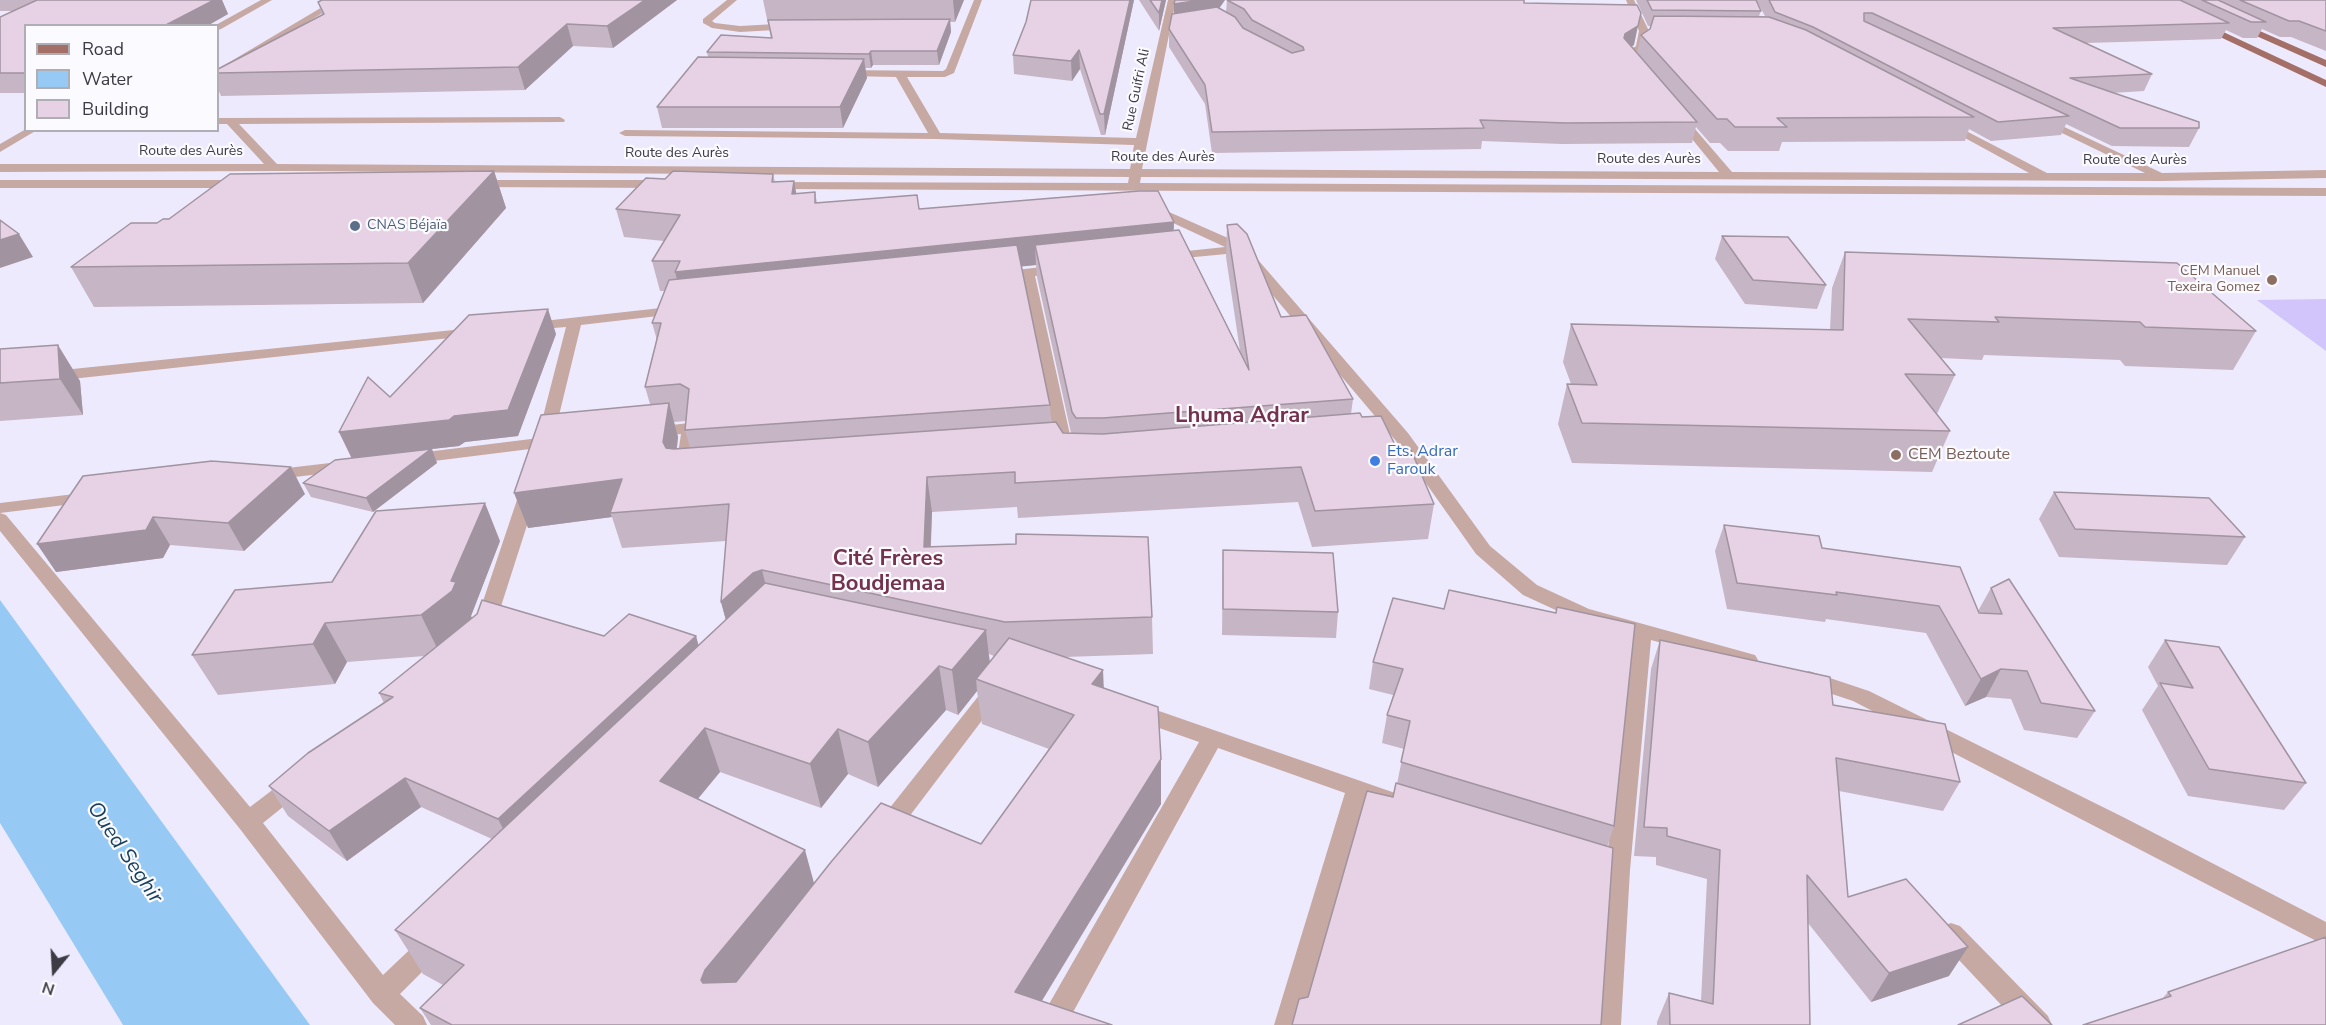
<!DOCTYPE html>
<html>
<head>
<meta charset="utf-8">
<style>
	body { margin:0 }
	#map { position:relative; width:2326px; height:1025px; overflow:hidden; background:#eeeafe; font-family:"Nunito Sans",sans-serif }
	canvas { display:block }
	.legend { position:absolute; left:24px; top:24px; width:195px; height:108px; box-sizing:border-box; background:#fbfaff; border:2px solid #afaeb4; margin:0; padding:8px 10px; list-style:none; font-size:18px; color:#3d3b44 }
	.legend li { display:flex; align-items:center; gap:12px; height:30px }
	.legend b { width:30px; border:2px solid #afaeb4 }
	.north { position:absolute; left:24px; top:941px; width:60px; height:60px; -webkit-text-stroke:4px #fbfaff; paint-order:stroke; rotate:198deg; font-size:16px; font-weight:700; line-height:24px; text-align:center; color:#3d3b44 }
	.north::after { content:''; display:block; margin:auto; width:21px; height:27px; background:#3d3b44; clip-path:polygon(50% 0,100% 100%,50% 72%,0 100%) }
</style>
</head>
<body>
<div id="map">
<canvas width="2326" height="1025"></canvas>
<ul class="legend">
<li><b style="height:8px;background:#a46f67"></b>Road</li>
<li><b style="height:16px;background:#96caf4"></b>Water</li>
<li><b style="height:16px;background:#e6d2e4"></b>Building</li>
</ul>
<div class="north">N</div>
</div>
<script>
const context = document.querySelector('canvas').getContext('2d');
context.lineJoin = 'round';
function paint(path, color) { context.fillStyle = color; context.fill(path, 'evenodd'); }
const poly = rows => new Path2D(rows.map(r => 'M' + r).join(''));
function trace(path, color, width, dash) { context.strokeStyle = color; context.lineWidth = width; context.lineCap = dash ? 'butt' : 'round'; context.setLineDash(dash || []); context.stroke(path); }
function write(font, color, halo, rows, align = 'center') {
  context.font = font + ' "Nunito Sans",sans-serif'; context.lineWidth = 4.5; context.setLineDash([]); context.textBaseline = 'middle'; context.strokeStyle = halo; context.fillStyle = color; for (const [text, x, y, turn = 0] of rows) {
    context.save(); context.translate(x, y); context.rotate((+turn || 0) * Math.PI / 180); context.textAlign = isNaN(turn) ? turn : align; if (halo) context.strokeText(text, 0, 0); context.fillText(text, 0, 0); context.restore();
  }
}
paint(poly([
	[2326,299,2326,351,2257,300]
]), '#d1c5fb');
paint(poly([
	[0,600,310,1025,123,1025,0,823]
]), '#96caf4');
paint(poly([
	[261,0,272,0,221,29,218,30,218,26,214,26,261,0],
	[334,0,344,0,218,76,218,69,334,0],
	[727,0,737,0,712,21,715,23,740,26,793,23,798,26,793,29,740,32,712,28,703,23,703,19,727,0],
	[974,0,982,0,954,73,945,77,907,77,940,133,1136,138,1168,0,1176,0,1142,169,1719,172,1674,117,1679,114,1683,115,1732,172,2029,173,1943,126,1943,122,1947,121,2047,173,2145,173,2037,121,2037,117,2041,116,2162,173,2326,170,2326,178,2161,181,1141,177,1140,183,2326,188,2326,196,770,189,764,185,766,182,1128,183,1129,177,291,171,0,172,0,164,264,164,227,124,218,124,218,118,560,117,565,120,564,122,239,124,277,164,1130,169,1134,145,936,139,625,136,619,133,625,130,928,133,896,77,843,76,838,73,843,70,943,71,946,69,974,0],
	[1626,0,1634,0,1649,31,1645,47,1633,56,1641,66,1636,69,1632,68,1622,55,1636,46,1639,31,1626,0],
	[26,129,37,130,0,152,0,144,26,129],
	[0,180,238,180,244,184,238,188,0,188,0,180],
	[476,180,664,180,670,184,664,188,472,187,470,184,476,180],
	[1160,208,1246,246,1408,433,1490,546,1537,585,1589,609,1755,655,1758,660,1755,665,1748,667,1651,640,1630,870,1621,1025,1593,1025,1605,876,1579,868,1576,861,1579,854,1588,851,1607,857,1632,635,1575,619,1523,595,1476,554,1396,441,1237,253,1163,260,1161,257,1168,253,1225,247,1158,216,1148,216,1142,212,1148,208,1160,208],
	[1060,265,1065,266,1067,269,1065,272,1035,276,1074,453,1072,457,1066,458,1060,457,1058,453,1021,278,998,280,991,276,998,272,1060,265],
	[679,306,686,310,684,313,581,325,554,436,562,437,564,441,562,445,410,464,404,463,401,459,404,455,410,454,539,438,538,436,566,327,530,330,525,329,523,326,525,323,679,306],
	[473,328,480,332,478,335,53,381,45,376,53,371,473,328],
	[690,423,698,428,693,473,690,477,684,478,678,477,675,473,681,434,652,437,644,432,652,427,690,423],
	[347,461,353,462,356,466,353,470,270,480,264,479,261,475,264,471,270,470,347,461],
	[529,486,535,487,538,491,495,625,492,630,485,632,478,630,475,625,520,491,523,487,529,486],
	[91,492,97,493,100,497,97,501,0,513,6,515,250,807,288,778,296,775,304,778,307,784,304,790,263,823,383,975,423,937,432,934,441,937,445,945,441,953,400,994,423,1016,427,1025,395,1025,373,1003,240,829,0,531,0,503,91,492],
	[1809,671,1869,691,2125,818,2326,922,2326,946,1853,701,1802,684,1799,679,1802,674,1809,671],
	[995,681,1002,684,1006,689,1002,694,893,838,885,841,877,838,873,831,877,824,988,684,995,681],
	[1136,703,1398,794,1402,800,1398,806,1390,809,1365,801,1302,1025,1274,1025,1345,793,1218,748,1066,1025,1037,1025,1199,742,1128,717,1125,711,1128,705,1136,703],
	[1951,923,1960,926,2048,1016,2052,1025,2020,1025,1942,942,1938,934,1942,926,1951,923]
]), '#c7a9a4');
paint(poly([
	[2237,21,2326,60,2326,67,2234,26,2232,24,2237,21],
	[2202,22,2326,80,2326,87,2199,27,2197,25,2202,22]
]), '#a46f67');
paint(poly([
	[0,0,222,0,228,14,207,26,26,26,26,93,0,93,0,17,13,11,0,11],
	[677,0,613,48,573,46,525,90,221,96,218,89,218,69,322,15,318,2],
	[763,0,964,0,955,22,950,22,951,32,939,65,873,65,871,68,865,68,867,78,843,128,662,128,657,107,708,57,707,52,771,38],
	[1134,0,1105,135,1101,135,1080,69,1072,81,1014,74,1013,55,1026,22],
	[1139,0,1166,0,1159,31],
	[1225,0,1219,8,1226,12,1227,0,1524,3,1634,45,1632,46,1637,53,1641,35,1650,29,1651,26,1648,26,1636,0,1756,0,1761,11,1759,16,1765,16,1756,0,2326,0,2326,51,2291,37,2280,37,2262,29,2257,38,2243,38,2226,30,2221,39,2086,43,2152,74,2144,91,2112,93,2199,128,2189,147,2112,146,2066,124,2061,135,1991,141,1969,129,1965,141,1782,142,1779,151,1728,151,1720,143,1710,143,1696,127,1692,143,1562,144,1482,141,1481,149,1212,153,1205,104,1169,47,1169,29,1174,14],
	[494,171,506,208,423,303,94,307,71,267,157,223,169,219],
	[773,174,775,182,797,194,815,192,817,203,919,209,1174,222,1173,230,1240,351,1226,257,1227,225,1281,317,1353,399,1351,414,1362,417,1398,451,1434,504,1428,539,1312,547,1298,502,1018,518,1017,507,932,512,931,546,1152,617,1153,654,1065,657,1104,688,1161,804,1042,1001,1112,1025,431,1025,420,1008,443,985,423,974,395,930,492,839,421,807,347,861,288,816,269,786,384,703,379,693,425,656,347,662,335,684,218,695,192,655,332,582,500,541,471,616,472,618,604,636,696,636,698,645,726,620,721,602,726,541,622,548,612,517,528,528,650,404,645,387,657,340,652,323,665,291,660,291,652,261,664,241,624,237,616,209,665,179],
	[1036,265,1037,277,1071,433,1063,433,1051,422,1050,405,1021,266],
	[686,421,685,430,690,448,677,449,678,437,674,422],
	[989,654,994,656,990,662],
	[977,691,982,724,1049,749,981,844,814,883,698,799,720,772,821,808,848,774,878,787,946,710,958,715],
	[1722,236,1826,285,1817,309,1745,304,1715,259],
	[1845,252,2256,331,2233,370,2125,366,2120,360,1984,355,1982,360,1941,358,1955,375,1937,414,1950,431,1932,472,1572,463,1558,424,1567,384,1571,384,1563,362,1571,324,1830,330,1832,288],
	[556,334,518,436,465,442,459,446,432,449,437,463,373,512,311,497,303,483,352,458,339,432,390,397],
	[0,349,80,381,83,415,0,421],
	[83,476,305,494,244,551,170,545,163,558,56,572],
	[2054,492,2245,537,2227,565,2059,557,2039,519],
	[1724,525,1822,548,1978,611,1991,588,2095,711,2077,738,2024,730,2011,699,1986,697,1965,706,1926,633,1826,619,1825,622,1727,609,1715,551],
	[1223,550,1338,612,1336,638,1222,635],
	[1557,607,1614,826,1607,847,1308,997,1393,797,1397,784,1404,749,1382,743,1387,715,1393,695,1369,689,1373,662,1555,613],
	[1660,640,1833,705,1960,782,1943,811,1839,791,1848,897,1949,976,1871,1002,1808,923,1810,1025,1657,1025,1657,1022,1669,993,1701,1001,1707,879,1656,865,1656,857,1634,856,1651,669],
	[2165,640,2306,783,2284,810,2188,796,2142,710,2158,686,2148,667],
	[2326,937,2162,999,2168,992]
]), '#c6b5c4');
paint(poly([
	[214,0,222,0,228,14,207,26,164,26],
	[645,0,677,0,613,48,607,26],
	[953,0,964,0,955,22],
	[1130,0,1134,0,1105,135,1104,114],
	[1162,0,1166,0,1159,31,1159,13],
	[1201,0,1225,0,1214,16,1174,21,1174,4],
	[950,19,951,32,939,65,937,51],
	[567,24,573,46,525,90,518,67],
	[1638,26,1634,45,1621,53,1625,34],
	[1079,50,1080,69,1072,81,1071,61],
	[871,51,873,65,871,68,869,54],
	[864,59,867,78,843,128,840,107],
	[494,171,506,208,423,303,408,263],
	[794,181,799,208,792,194],
	[1174,222,1173,250,1035,245,1036,265,683,302,675,272],
	[19,234,33,257,0,268,0,240],
	[548,309,556,334,518,436,465,442,459,446,432,449,437,463,373,512,366,498,352,459,339,432],
	[58,345,80,381,83,415,60,379],
	[669,403,678,437,673,477,663,442],
	[291,467,305,494,244,551,228,523],
	[927,477,932,512,929,583,924,547],
	[622,479,610,513,612,517,528,528,514,493],
	[485,503,500,541,471,616,473,621,440,654,421,615,451,581],
	[153,517,170,545,163,558,56,572,37,544],
	[762,570,771,607,731,639,721,602,753,573],
	[325,623,347,662,335,684,313,644],
	[986,630,991,674,976,679,977,691,958,715,952,670],
	[696,636,704,665,513,848,498,819],
	[939,666,946,710,878,787,868,742],
	[2001,669,1986,697,1965,706,1981,679],
	[1103,670,1105,714,1092,684],
	[705,728,720,772,676,825,660,781],
	[838,729,848,774,821,808,810,764],
	[1161,759,1161,804,1027,1025,1015,992],
	[405,778,421,807,347,861,329,831],
	[805,850,817,894,718,1024,701,980,705,970],
	[1968,947,1949,976,1871,1002,1889,973]
]), '#a193a0');
const building = poly([
	[37,0,214,0,164,26,26,26,26,73,0,73,0,17,37,0],
	[322,0,645,0,607,26,567,24,518,67,218,73,218,69,324,14,318,2,322,0],
	[1031,0,1130,0,1104,114,1100,114,1079,50,1071,61,1013,55,1026,22,1031,0],
	[1150,0,1162,0,1159,13,1150,0],
	[1175,0,1201,0,1174,4,1175,0],
	[1227,0,1524,0,1524,3,1637,5,1641,13,1638,26,1625,34,1624,38,1697,122,1566,123,1480,120,1484,128,1212,132,1205,85,1169,29,1172,14,1217,7,1235,17,1243,28,1292,53,1304,50,1303,47,1252,20,1244,9,1227,0],
	[1647,0,1756,0,1761,11,1652,10,1647,0],
	[1769,0,2180,0,2229,23,2053,28,2152,74,2070,78,2199,122,2199,128,2120,128,1872,13,1864,13,1864,21,2069,116,1998,122,1813,27,1775,12,1769,0],
	[2202,0,2218,0,2266,22,2251,22,2202,0],
	[2240,0,2326,0,2326,31,2299,21,2289,21,2240,0],
	[1654,16,1769,17,1806,30,1974,117,1777,118,1787,127,1735,127,1727,119,1717,119,1641,35,1650,29,1654,16],
	[950,19,937,51,871,51,869,54,707,52,721,35,772,38,768,20,950,19],
	[698,57,864,59,840,107,657,107,698,57],
	[494,171,408,263,71,267,131,223,157,223,163,219,169,219,230,174,494,171],
	[673,171,773,174,772,182,794,181,792,194,815,192,815,203,917,195,919,209,1139,191,1158,191,1174,222,675,272,680,261,652,261,680,215,616,209,646,178,665,179,673,171],
	[0,220,19,234,0,240,0,220],
	[1237,224,1247,234,1281,317,1306,315,1353,399,1103,418,1076,418,1072,412,1035,245,1179,230,1249,370,1227,225,1237,224],
	[1722,236,1788,237,1826,285,1753,280,1722,236],
	[1017,245,1050,405,685,430,689,389,680,384,645,387,661,323,652,323,669,280,1017,245],
	[1845,252,2177,263,2256,331,2145,327,2140,322,1995,317,1999,322,1908,319,1955,375,1905,374,1950,431,1582,423,1567,384,1597,385,1571,324,1843,330,1845,252],
	[548,309,508,410,454,416,449,420,339,432,368,377,390,397,469,315,548,309],
	[58,345,60,379,0,383,0,349,58,345],
	[669,403,663,442,666,448,674,449,1056,422,1063,433,1103,434,1360,413,1362,417,1381,416,1398,451,1411,450,1434,504,1315,511,1301,467,1015,483,1015,472,927,477,924,547,1016,544,1016,534,1148,537,1152,617,1005,622,762,570,753,573,721,602,729,504,610,513,622,479,514,493,541,415,669,403],
	[431,449,366,498,303,483,335,460,431,449],
	[212,461,291,467,228,523,153,517,146,530,37,544,83,476,212,461],
	[2054,492,2209,498,2245,537,2075,529,2054,492],
	[485,503,451,581,456,582,452,591,421,615,325,623,313,644,192,655,235,590,332,582,376,511,485,503],
	[1724,525,1819,536,1822,548,1960,567,1979,613,2002,614,1991,588,2009,579,2095,711,2041,703,2027,671,2001,669,1981,679,1939,606,1836,592,1837,595,1737,583,1724,525],
	[1223,550,1333,553,1338,612,1223,609,1223,550],
	[765,583,986,630,952,670,939,666,868,742,838,729,810,764,705,728,660,781,805,850,705,970,701,980,703,983,736,982,831,862,881,803,981,844,1074,715,976,679,1009,638,1103,670,1092,684,1158,707,1161,759,1015,992,1112,1025,452,1025,420,1008,464,965,395,930,765,583],
	[1449,590,1556,613,1557,607,1635,624,1614,826,1401,762,1410,721,1387,715,1403,669,1373,662,1393,598,1444,609,1449,590],
	[482,600,604,636,629,614,696,636,498,819,405,778,329,831,269,786,308,753,393,697,379,693,477,614,482,600],
	[1660,640,1830,677,1833,705,1945,724,1960,782,1836,758,1848,897,1906,879,1968,947,1889,973,1807,875,1810,1025,1670,1025,1669,993,1713,1004,1720,850,1667,836,1667,828,1644,827,1660,640],
	[2165,640,2219,647,2306,783,2209,769,2160,683,2193,688,2165,640],
	[1396,783,1613,848,1601,1025,1292,1025,1299,999,1308,997,1367,791,1393,797,1396,783],
	[2326,937,2326,1025,2083,1025,2171,996,2168,992,2326,937],
	[2022,996,2052,1025,1958,1025,2022,996]
]);
paint(building, '#e6d2e4');
trace(building, '#a193a0', 1.5);
for (const [x, y, r, color] of [
	[355,226,6,"#5c6f8a"],
	[2272,280,6,"#8d6e63"],
	[1896,455,6,"#8d6e63"],
	[1375,461,6,"#3f7fe0"]
]) { const dot = new Path2D(); dot.arc(x, y, r, 0, 2 * Math.PI); context.fillStyle = color; context.fill(dot); trace(dot, '#fbfaff', 2); }
write('14px', '#3d3b44', '#fbfaff', [
	["Rue Guifri Ali",1137,90,-78],
	["Route des Aurès",191,152],
	["Route des Aurès",677,154],
	["Route des Aurès",1163,158],
	["Route des Aurès",1649,160],
	["Route des Aurès",2135,161]
]);
write('14px', '#4e5e75', '#fbfaff', [
	["CNAS Béjaïa",367,226]
], 'left');
write('14px', '#785e54', '#fbfaff', [
	["CEM Manuel",2260,272],
	["Texeira Gomez",2260,288]
], 'right');
write('16px', '#366cbe', '#fbfaff', [
	["Ets. Adrar",1387,452],
	["Farouk",1387,470]
], 'left');
write('16px', '#785e54', '#fbfaff', [
	["CEM Beztoute",1908,455]
], 'left');
write('italic 21px', '#173f5b', '#fbfaff', [
	["Oued Seghir",124,853,56]
]);
write('bold 22px', '#75324d', '#fbfaff', [
	["Lḥuma Aḍrar",1242,417],
	["Cité Frères",888,560],
	["Boudjemaa",888,585]
]);
</script>
</body>
</html>
